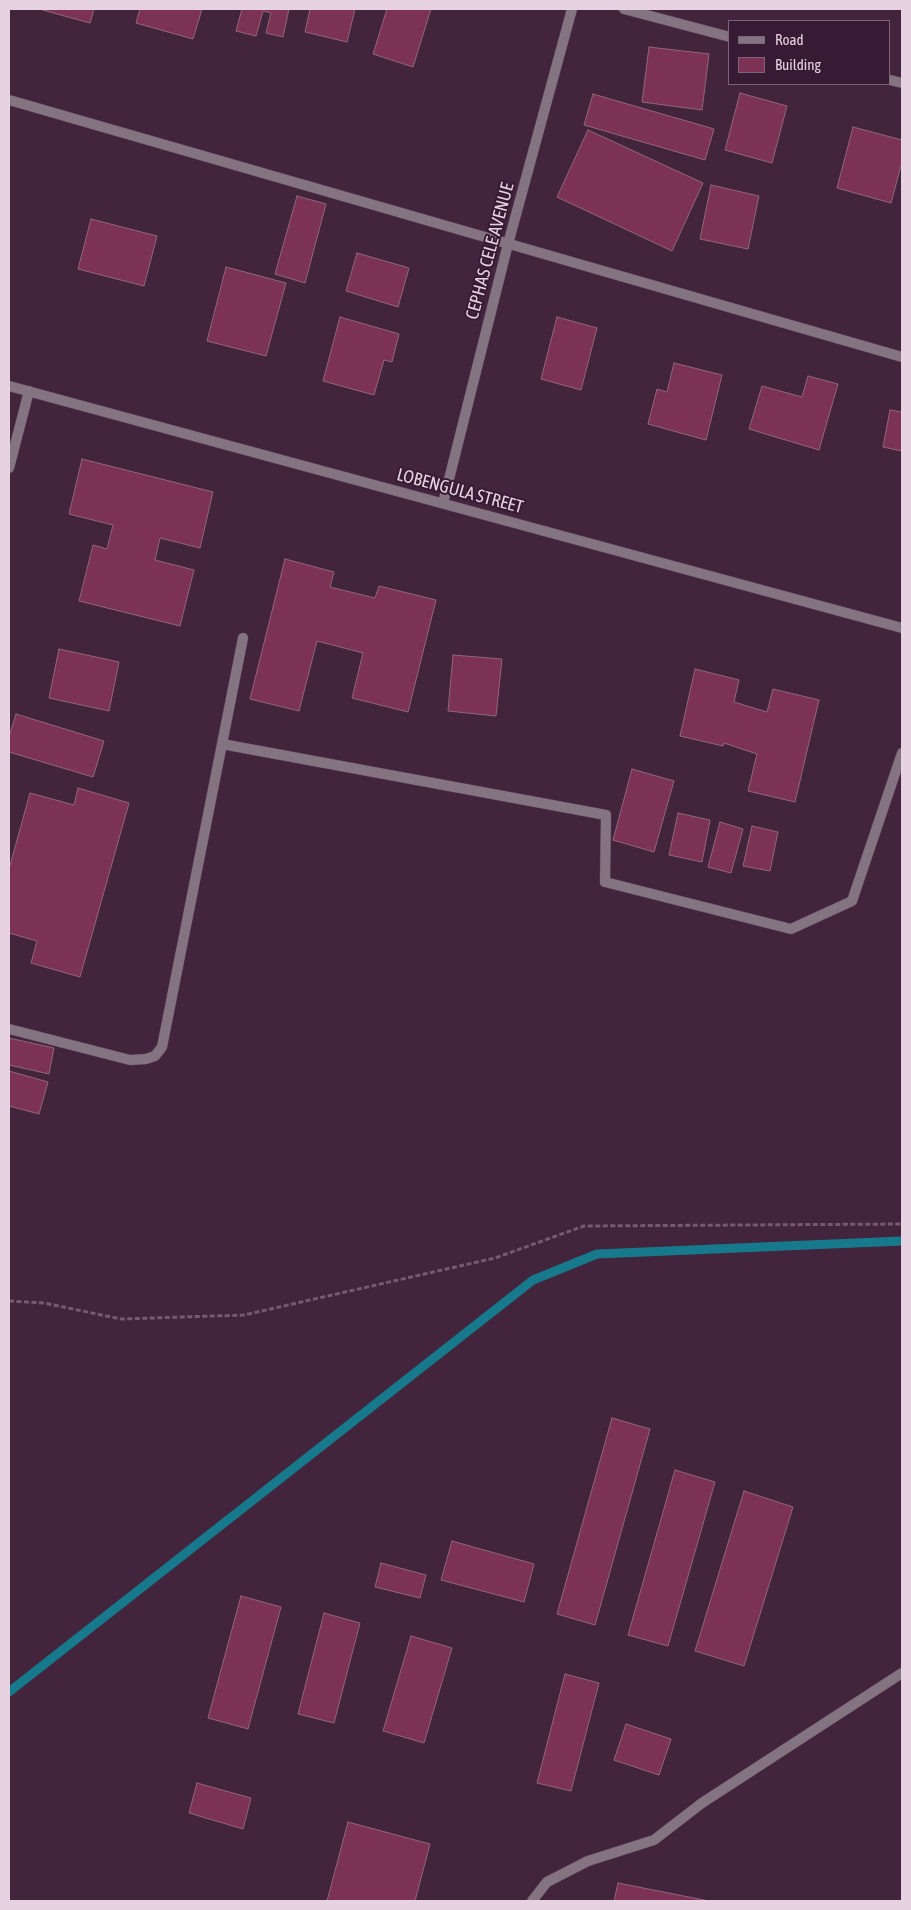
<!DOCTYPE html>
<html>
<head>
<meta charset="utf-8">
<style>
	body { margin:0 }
	#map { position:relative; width:911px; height:1910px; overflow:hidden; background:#42243d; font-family:"Asap Condensed",sans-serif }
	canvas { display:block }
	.frame { position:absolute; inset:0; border:10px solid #e6d2e1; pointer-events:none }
	.legend { position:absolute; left:728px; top:20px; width:162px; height:65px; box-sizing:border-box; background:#371a33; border:1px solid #7d6479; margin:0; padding:6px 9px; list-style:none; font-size:15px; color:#e6d2e1 }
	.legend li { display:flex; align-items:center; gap:10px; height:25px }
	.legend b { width:25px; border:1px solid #7d6479 }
</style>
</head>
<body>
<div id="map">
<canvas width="911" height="1910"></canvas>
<div class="frame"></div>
<ul class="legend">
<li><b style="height:6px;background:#847481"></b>Road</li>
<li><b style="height:14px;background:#7c3255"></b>Building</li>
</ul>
</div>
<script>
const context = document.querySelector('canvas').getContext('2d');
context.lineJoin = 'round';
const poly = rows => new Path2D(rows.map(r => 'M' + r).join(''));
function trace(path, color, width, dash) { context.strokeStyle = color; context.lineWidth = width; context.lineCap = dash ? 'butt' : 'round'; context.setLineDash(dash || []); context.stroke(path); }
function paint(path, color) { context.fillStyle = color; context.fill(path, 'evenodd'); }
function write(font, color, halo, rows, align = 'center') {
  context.font = font + ' "Asap Condensed",sans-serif'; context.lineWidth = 4; context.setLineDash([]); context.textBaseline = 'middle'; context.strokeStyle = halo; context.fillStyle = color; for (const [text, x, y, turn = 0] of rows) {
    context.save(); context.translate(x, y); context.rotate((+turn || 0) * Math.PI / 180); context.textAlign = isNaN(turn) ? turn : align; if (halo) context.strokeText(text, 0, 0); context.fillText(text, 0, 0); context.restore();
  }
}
trace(poly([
	[9,1692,533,1280,597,1254,902,1241]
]), '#177a8c', 9);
const building = poly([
	[39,9,94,9,90,23,39,9],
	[140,9,202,9,193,39,136,23,140,9],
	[242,9,289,9,283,37,266,33,271,13,263,11,256,36,236,31,242,9],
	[310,9,355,9,347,42,305,32,310,9],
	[387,9,431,9,413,67,373,54,387,9],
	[649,47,709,54,702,110,642,102,649,47],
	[740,93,787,106,772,163,725,150,740,93],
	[593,94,714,129,705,160,584,125,593,94],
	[853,127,902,140,902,162,891,203,837,188,853,127],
	[588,130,703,183,672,251,557,197,588,130],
	[711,185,759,196,748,249,700,239,711,185],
	[297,196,326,204,305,283,275,274,297,196],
	[91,219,157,236,144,286,78,269,91,219],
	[357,253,409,268,398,307,346,291,357,253],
	[226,267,286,283,266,356,207,341,226,267],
	[340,317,399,334,392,362,384,360,374,395,323,381,340,317],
	[557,317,597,328,581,390,541,379,557,317],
	[674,363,722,375,706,440,648,424,657,389,667,392,674,363],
	[808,376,838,384,819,450,749,429,762,386,802,397,808,376],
	[890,410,902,412,902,451,883,447,890,410],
	[82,459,213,492,200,548,160,538,155,560,194,570,180,626,79,601,93,545,107,549,113,525,69,514,82,459],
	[285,559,334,572,330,587,375,598,379,586,436,600,408,712,352,698,363,653,317,641,299,711,250,699,285,559],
	[59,649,119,662,109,711,49,698,59,649],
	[453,655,502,659,496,716,448,711,453,655],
	[695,669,739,680,734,702,767,712,773,689,819,700,795,802,748,791,757,754,724,743,723,746,680,736,695,669],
	[16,714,104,741,93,777,9,752,9,737,16,714],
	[632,769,674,781,654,852,613,840,632,769],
	[78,788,129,803,80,977,31,963,37,941,9,933,9,869,30,793,74,805,78,788],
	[678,813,710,820,702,862,669,855,678,813],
	[720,822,743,829,731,873,708,867,720,822],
	[752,826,778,832,770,871,743,866,752,826],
	[9,1038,54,1048,49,1074,9,1065,9,1038],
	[9,1071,48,1082,39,1114,9,1106,9,1071],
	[612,1418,650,1429,595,1625,557,1614,612,1418],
	[675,1470,715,1482,668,1646,628,1635,675,1470],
	[744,1491,793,1507,744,1666,695,1651,744,1491],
	[452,1541,534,1564,524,1602,441,1580,452,1541],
	[381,1563,426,1575,420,1598,375,1587,381,1563],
	[241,1596,281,1607,248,1729,208,1718,241,1596],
	[324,1613,360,1623,334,1723,298,1714,324,1613],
	[411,1636,452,1648,424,1743,383,1731,411,1636],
	[565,1674,599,1683,571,1791,537,1783,565,1674],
	[626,1724,671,1739,659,1775,614,1760,626,1724],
	[197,1783,251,1798,243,1829,189,1813,197,1783],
	[348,1822,430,1844,415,1901,327,1901,348,1822],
	[618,1883,709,1901,614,1901,618,1883]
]);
paint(building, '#7c3255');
trace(building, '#926778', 1);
const service = poly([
	[9,100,902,357],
	[9,468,29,391],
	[222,744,606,815,605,882,791,929,852,901,902,753],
	[9,1029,130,1060,146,1059,155,1056,162,1047,243,638]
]);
const minor = poly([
	[624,9,730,37],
	[890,80,902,83],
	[9,386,902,628],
	[443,503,508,244,572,9],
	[532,1901,547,1882,588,1861,654,1840,702,1803,902,1673]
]);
trace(service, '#5c4057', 11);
trace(minor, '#5c4057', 11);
trace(poly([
	[9,1301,44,1303,121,1319,244,1315,495,1258,584,1226,902,1224]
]), '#755a70', 3, [5, 2.5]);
trace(service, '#847481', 10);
trace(minor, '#847481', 10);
write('18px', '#e6d2e1', '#371a33', [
	["CEPHAS CELE AVENUE",490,251,-75],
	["LOBENGULA STREET",460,491,15]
]);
</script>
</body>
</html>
